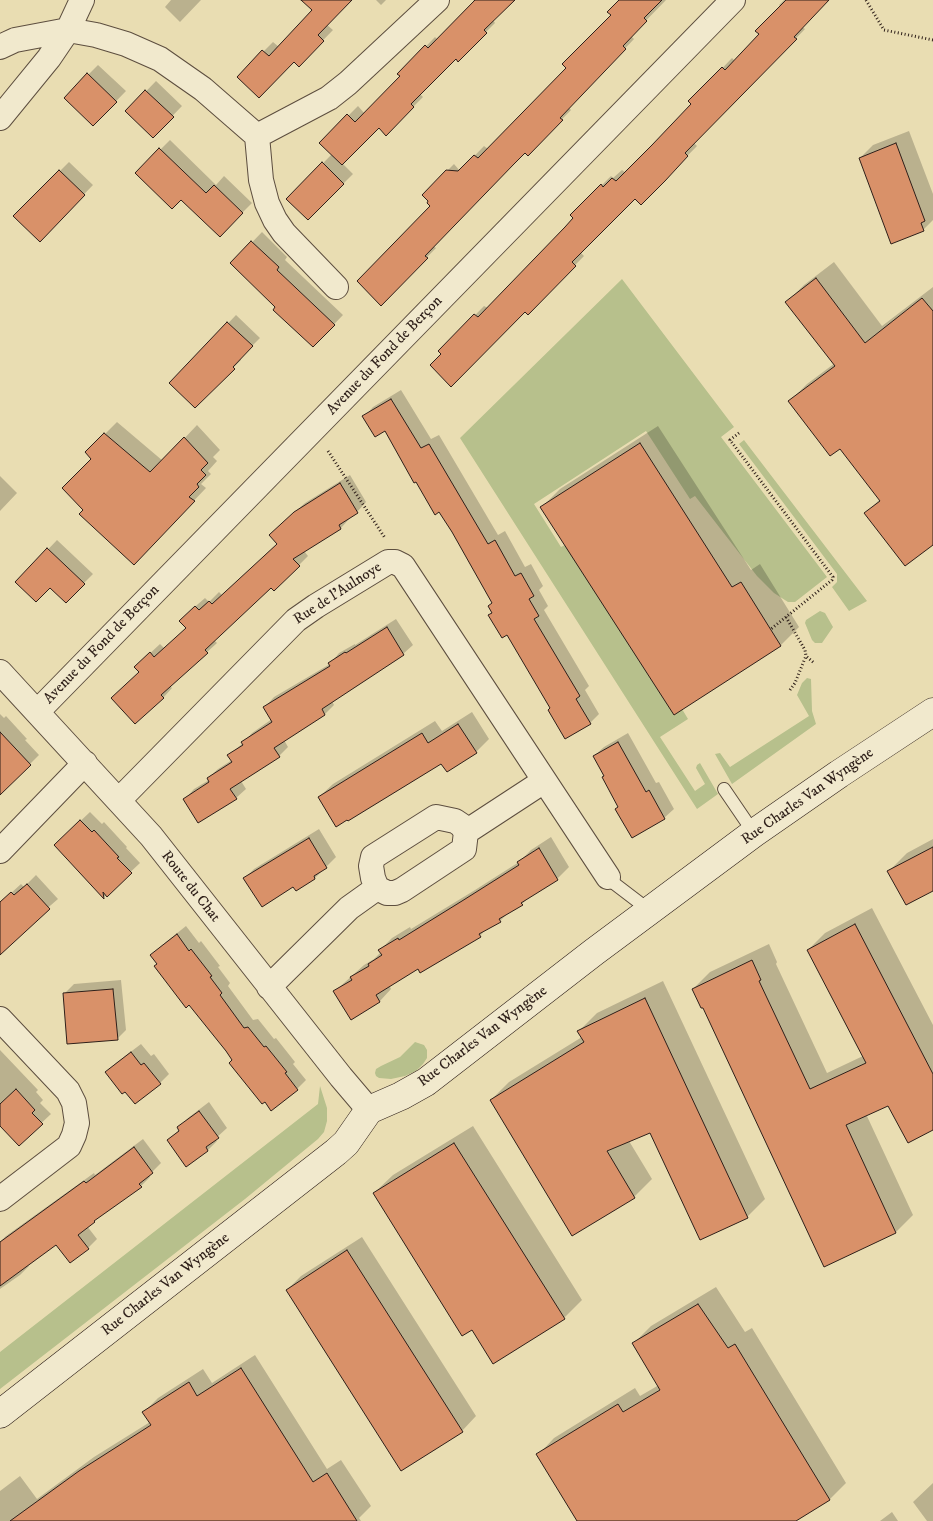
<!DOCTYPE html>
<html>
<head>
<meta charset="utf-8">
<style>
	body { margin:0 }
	canvas { display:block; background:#e9ddb2 }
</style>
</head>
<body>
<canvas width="933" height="1521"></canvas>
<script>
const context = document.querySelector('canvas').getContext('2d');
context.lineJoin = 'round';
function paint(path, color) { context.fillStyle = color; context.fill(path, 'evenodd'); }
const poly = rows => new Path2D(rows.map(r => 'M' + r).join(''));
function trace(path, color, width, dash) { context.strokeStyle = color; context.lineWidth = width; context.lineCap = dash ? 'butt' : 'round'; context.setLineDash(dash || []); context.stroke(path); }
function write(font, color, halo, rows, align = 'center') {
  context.font = font + ' "IM FELL DW Pica",serif'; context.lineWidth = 5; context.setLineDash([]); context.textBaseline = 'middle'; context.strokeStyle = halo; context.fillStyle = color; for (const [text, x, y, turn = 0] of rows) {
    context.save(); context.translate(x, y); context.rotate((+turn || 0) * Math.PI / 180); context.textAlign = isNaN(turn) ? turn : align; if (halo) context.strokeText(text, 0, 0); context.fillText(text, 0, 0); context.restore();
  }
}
paint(poly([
	[622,279,734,427,721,437,827,577,795,602,788,602,774,593,757,576,695,496,690,499,646,431,534,504,561,547,565,545,674,714,682,709,688,719,660,737,695,791,705,784,696,768,697,765,700,763,718,794,697,809,460,438],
	[744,440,867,601,849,611,832,587,837,582,837,574,739,444],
	[820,611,825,613,833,627,822,643,815,643,812,640,805,623,806,620],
	[807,678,811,679,812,711,816,724,732,784,715,754,720,753,730,767,809,716,797,695,802,683],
	[415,1042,424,1045,427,1050,427,1058,423,1064,416,1071,405,1076,391,1079,379,1078,376,1076,375,1073,376,1069,381,1066,400,1057],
	[320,1086,327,1108,327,1121,324,1132,318,1139,245,1199,0,1389,0,1352,318,1104]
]), '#b7c08c');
paint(poly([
	[171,0,201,0,180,22,165,7],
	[312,0,350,0,327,25,333,30,299,65,294,61,238,77,273,42,279,47,314,10],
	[376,0,386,0,381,5],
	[473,0,513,0,493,20,495,23,458,60,456,58,420,94,423,97,386,134,379,126,342,163,353,174,308,219,288,199,332,154,321,143,358,106,365,114,402,76,399,74,435,37,438,40,475,2],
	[621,0,666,0,631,36,634,39,569,108,571,110,528,154,525,151,433,246,436,248,381,304,432,206,430,201,423,195,454,164,460,171,484,146,488,149,568,68,613,15],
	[784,0,828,0,802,27,805,29,694,143,697,146,650,194,635,197,580,252,584,256,528,313,525,310,442,354,440,351,484,306,488,308,574,218,572,215,611,176,613,178,622,170,626,173,693,104,708,83,732,58,735,61,761,34,781,7,779,5],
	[98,65,126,91,93,125,65,98],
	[156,81,182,106,153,136,127,111],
	[909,131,933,194,933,220,923,230,860,158,873,145],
	[170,140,216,185,224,176,252,203,220,235,181,198,137,173],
	[69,162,93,185,40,240,15,216],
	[262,232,287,257,285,260,343,315,313,346,277,307,232,263],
	[834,262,882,326,933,287,933,543,866,513,880,499,840,447,790,401,807,384,835,363,787,302,804,285],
	[236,315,260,338,240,358,241,360,195,407,171,383],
	[401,390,431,439,439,435,498,535,505,531,525,567,531,564,543,586,539,590,548,606,544,610,589,686,585,690,599,714,590,723,507,633,493,612,493,602,440,511,385,429,364,417,373,407],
	[117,422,163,461,197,425,220,450,213,457,217,461,208,471,211,474,201,484,206,488,146,551,85,510,93,459,87,452],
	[658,426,751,570,760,564,799,627,781,645,674,713,542,507,560,489],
	[350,475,366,502,357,512,349,517,350,518,341,528,304,551,308,556,299,565,271,586,214,640,217,643,170,686,172,688,163,698,140,671,146,657,160,644,164,648,187,628,190,611,205,598,209,602,219,592,222,595,278,543,280,525,305,503],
	[0,476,17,493,0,511],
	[57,540,93,574,66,601,51,586,17,582],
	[396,619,413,645,403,654,332,701,334,705,325,714,284,740,288,747,279,756,241,781,246,789,236,798,185,799,194,789,209,780,208,778,218,769,232,760,229,755,243,743,252,733,272,719,265,707,274,697,330,664,339,653,355,644,355,645],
	[472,712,489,739,476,752,319,797,333,784,435,721,442,731],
	[0,714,4,718,6,716,27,739,25,740,39,755,7,787,0,779],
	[628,733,656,783,659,782,674,809,664,818,619,806,594,756,604,747],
	[90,812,102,824,104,822,127,847,126,848,140,863,104,897,55,845],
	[319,829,336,857,315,878,296,889,294,886,245,878,254,869],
	[551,837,569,867,557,879,531,895,522,904,509,912,500,921,487,928,480,936,421,972,418,967,389,985,391,989,380,1001,351,1019,334,992,364,965,374,959,381,952,380,950,392,938,410,927,411,929,475,890,519,862,531,850],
	[933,839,933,889,889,871,907,853],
	[36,875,58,899,0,949,0,903,21,884,24,887],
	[872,908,933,1025,933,1129,889,1104,866,1114,913,1215,896,1232,825,1265,703,1006,693,989,710,972,769,944,777,962,776,964,827,1073,863,1056,808,950,825,933],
	[186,926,199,943,201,941,220,966,218,967,230,983,228,986,253,1020,258,1019,274,1039,276,1038,295,1062,293,1064,306,1080,297,1089,233,1060,152,955,161,946],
	[121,980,126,1030,117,1039,65,993,74,984],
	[663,981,765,1199,747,1217,650,1131,629,1141,652,1179,634,1197,491,1100,509,1082,582,1037,579,1031,597,1013],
	[141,1044,151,1056,154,1054,169,1074,160,1083,135,1102,106,1072,116,1063],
	[0,1050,38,1090,36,1092,43,1100,40,1103,51,1114,19,1144,0,1124],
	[209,1102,227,1128,215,1139,217,1141,208,1150,186,1165,168,1140,180,1129,179,1128,188,1118],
	[473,1126,582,1300,564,1318,472,1328,374,1193,393,1175],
	[143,1139,161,1163,149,1175,150,1177,141,1186,87,1226,97,1239,88,1248,57,1243,27,1264,29,1266,20,1275,0,1289,0,1242,6,1236,94,1173,95,1175],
	[362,1237,476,1416,462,1431,402,1469,287,1290,301,1276],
	[716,1287,745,1332,752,1328,846,1483,829,1500,794,1521,579,1521,538,1455,554,1438,635,1388,640,1396,659,1385,634,1343,651,1326],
	[255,1355,327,1469,341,1460,371,1506,359,1518,361,1521,0,1521,0,1491,20,1476,37,1499,94,1457,150,1422,144,1412,158,1398,203,1369,212,1383],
	[933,1483,933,1521,927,1521,913,1502],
	[892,1512,898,1521,880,1521]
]), '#0003');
const building = poly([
	[301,0,352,0,318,35,324,41,299,67,294,62,259,98,237,77,262,50,269,56,312,10,301,0],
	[475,0,515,0,484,30,487,33,458,62,456,59,411,104,414,107,386,136,379,128,342,165,319,143,347,114,355,122,400,76,397,74,425,45,428,48,475,0],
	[619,0,662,0,644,18,647,21,623,46,626,49,560,118,563,120,528,156,525,153,514,164,425,256,428,258,381,306,357,281,430,206,427,203,428,201,422,195,446,170,458,171,474,155,478,158,566,68,562,64,611,15,607,12,619,0],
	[786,0,829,0,794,37,797,39,685,153,688,156,665,181,641,205,635,199,572,262,576,266,528,315,525,312,451,387,430,365,441,354,438,351,474,314,478,317,565,227,573,218,570,215,601,184,603,187,612,178,616,181,652,145,691,104,688,101,722,67,725,70,759,34,755,31,786,0],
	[87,73,117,102,93,126,64,98,87,73],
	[145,90,174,117,153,138,125,111,145,90],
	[896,143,925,221,921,223,924,231,891,244,859,158,896,143],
	[159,148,206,193,214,185,243,213,220,237,181,200,172,209,135,173,159,148],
	[322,162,344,184,308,220,286,199,322,162],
	[59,170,85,195,40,242,13,216,59,170],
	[251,241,279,267,277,270,335,325,313,347,273,310,275,307,230,263,251,241],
	[816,278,865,343,922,298,933,311,933,545,905,566,864,513,880,501,840,449,830,456,788,401,835,366,785,302,816,278],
	[227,322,253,346,233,367,235,369,195,408,169,383,227,322],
	[391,399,421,448,429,444,488,544,495,540,515,576,521,573,534,596,529,599,539,616,534,619,580,696,576,699,591,724,565,739,548,710,550,708,507,635,502,638,488,615,492,613,488,606,492,603,452,532,439,512,435,515,416,482,414,483,385,431,375,437,362,416,391,399],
	[104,433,150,472,184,437,208,463,201,470,206,475,197,484,199,487,189,497,195,501,134,565,79,514,83,510,62,488,91,459,85,452,104,433],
	[640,443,732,587,741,582,781,646,674,715,540,507,640,443],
	[340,483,358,513,339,525,341,529,293,559,300,566,274,591,271,588,205,650,208,653,161,695,164,698,135,724,111,698,139,672,134,667,150,652,154,657,186,628,179,621,195,606,199,610,209,601,212,604,277,544,269,535,294,512,340,483],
	[47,548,85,584,66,603,50,588,36,602,15,582,47,548],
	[387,627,404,655,322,709,325,715,274,748,280,757,230,789,237,799,198,823,183,799,209,782,207,778,232,762,227,755,243,745,241,742,272,722,263,707,330,666,328,663,345,652,346,653,387,627],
	[458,724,477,753,447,772,441,764,348,821,347,820,336,827,318,797,422,733,428,743,458,724],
	[0,732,31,765,0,795,0,732],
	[618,742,646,792,649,790,665,819,632,838,615,809,618,807,602,777,604,776,593,756,618,742],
	[80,820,92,832,94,830,119,857,117,858,132,873,107,897,103,892,104,899,54,845,80,820],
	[309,838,327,868,314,876,315,879,296,891,293,887,262,907,243,878,309,838],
	[933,847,933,891,906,905,887,871,933,847],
	[539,848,558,880,521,903,523,905,499,919,501,922,479,934,481,937,420,973,418,969,376,995,380,1002,351,1020,333,991,352,980,350,977,369,966,368,964,382,955,378,950,398,938,399,940,462,901,519,865,517,862,539,848],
	[27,884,50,909,0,955,0,902,11,892,14,895,27,884],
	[855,924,933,1074,933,1130,908,1143,888,1106,846,1125,896,1233,824,1267,703,1008,701,1008,692,989,752,960,761,980,759,981,810,1089,866,1063,807,950,855,924],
	[177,934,189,951,191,949,212,976,210,977,222,993,220,995,244,1028,248,1027,264,1047,266,1046,287,1072,285,1073,298,1090,271,1111,265,1102,262,1104,229,1063,232,1060,226,1051,189,1005,186,1008,154,966,157,964,150,955,177,934],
	[113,989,118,1040,67,1044,63,993,113,989],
	[645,998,748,1218,700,1240,650,1133,607,1151,635,1198,572,1236,490,1100,584,1042,577,1031,645,998],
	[131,1052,141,1065,144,1063,161,1084,135,1104,125,1092,122,1094,105,1072,131,1052],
	[16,1089,35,1110,32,1113,43,1124,19,1146,0,1126,0,1104,16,1089],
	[199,1111,219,1138,206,1147,208,1151,186,1167,167,1140,179,1131,177,1127,199,1111],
	[454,1143,565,1319,493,1364,472,1330,462,1336,373,1193,454,1143],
	[134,1147,153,1173,139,1184,142,1187,94,1221,95,1222,78,1235,89,1249,70,1263,56,1245,0,1286,0,1242,84,1181,86,1183,134,1147],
	[347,1250,463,1432,401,1471,286,1290,347,1250],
	[698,1304,728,1348,735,1344,830,1500,796,1521,577,1521,536,1454,618,1404,623,1412,660,1390,632,1343,698,1304],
	[241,1368,313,1482,327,1473,357,1521,10,1521,79,1471,151,1425,142,1412,189,1382,197,1396,241,1368]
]);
paint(building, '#d99169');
trace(building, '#2e1f19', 1);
const lane = poly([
	[724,789,754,833],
	[608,877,611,881,649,910]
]);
const street = poly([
	[0,47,15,40,68,30,96,35,126,44,160,59,203,89,257,136,329,98,348,83,437,0],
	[0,118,49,58,68,30,82,0],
	[257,136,261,180,267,203,275,220,284,233,336,287],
	[0,672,151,836,341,1077,369,1110],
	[37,712,733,0],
	[119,800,296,620,316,606,388,562,395,562,403,566,608,877],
	[466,832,461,825,455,821,436,817,373,857,371,866,373,878,377,888,387,893,395,893,402,890,464,849,466,832,544,781],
	[0,851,85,763],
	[269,987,349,908,377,888],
	[0,1019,68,1091,74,1103,77,1123,74,1135,69,1146,0,1199]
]);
const secondary = poly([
	[0,1414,336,1152,346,1143,369,1110,401,1096,426,1082,594,952,754,833,839,774,933,712]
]);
trace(lane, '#5d4e3f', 14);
trace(street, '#5d4e3f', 26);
trace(secondary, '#2e1f19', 29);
trace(poly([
	[866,0,884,30,933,40],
	[739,433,730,440,833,577,832,580,771,629],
	[328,451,385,538],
	[786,617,805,650,806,656,814,663],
	[790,690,795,683,806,656]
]), '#2e1f19', 3, [1, 2.5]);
trace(lane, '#f1e9cd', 12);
trace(street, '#f1e9cd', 24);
trace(secondary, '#f1e9cd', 28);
write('15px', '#2e1f19', '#f1e9cd', [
	["Avenue du Fond de Berçon",385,356,-46],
	["Rue de l'Aulnoye",338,594,-33],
	["Avenue du Fond de Berçon",102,645,-46],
	["Rue Charles Van Wyngène",808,797,-35],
	["Route du Chat",190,887,52],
	["Rue Charles Van Wyngène",483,1037,-37],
	["Rue Charles Van Wyngène",166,1285,-38]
]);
</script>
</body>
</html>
